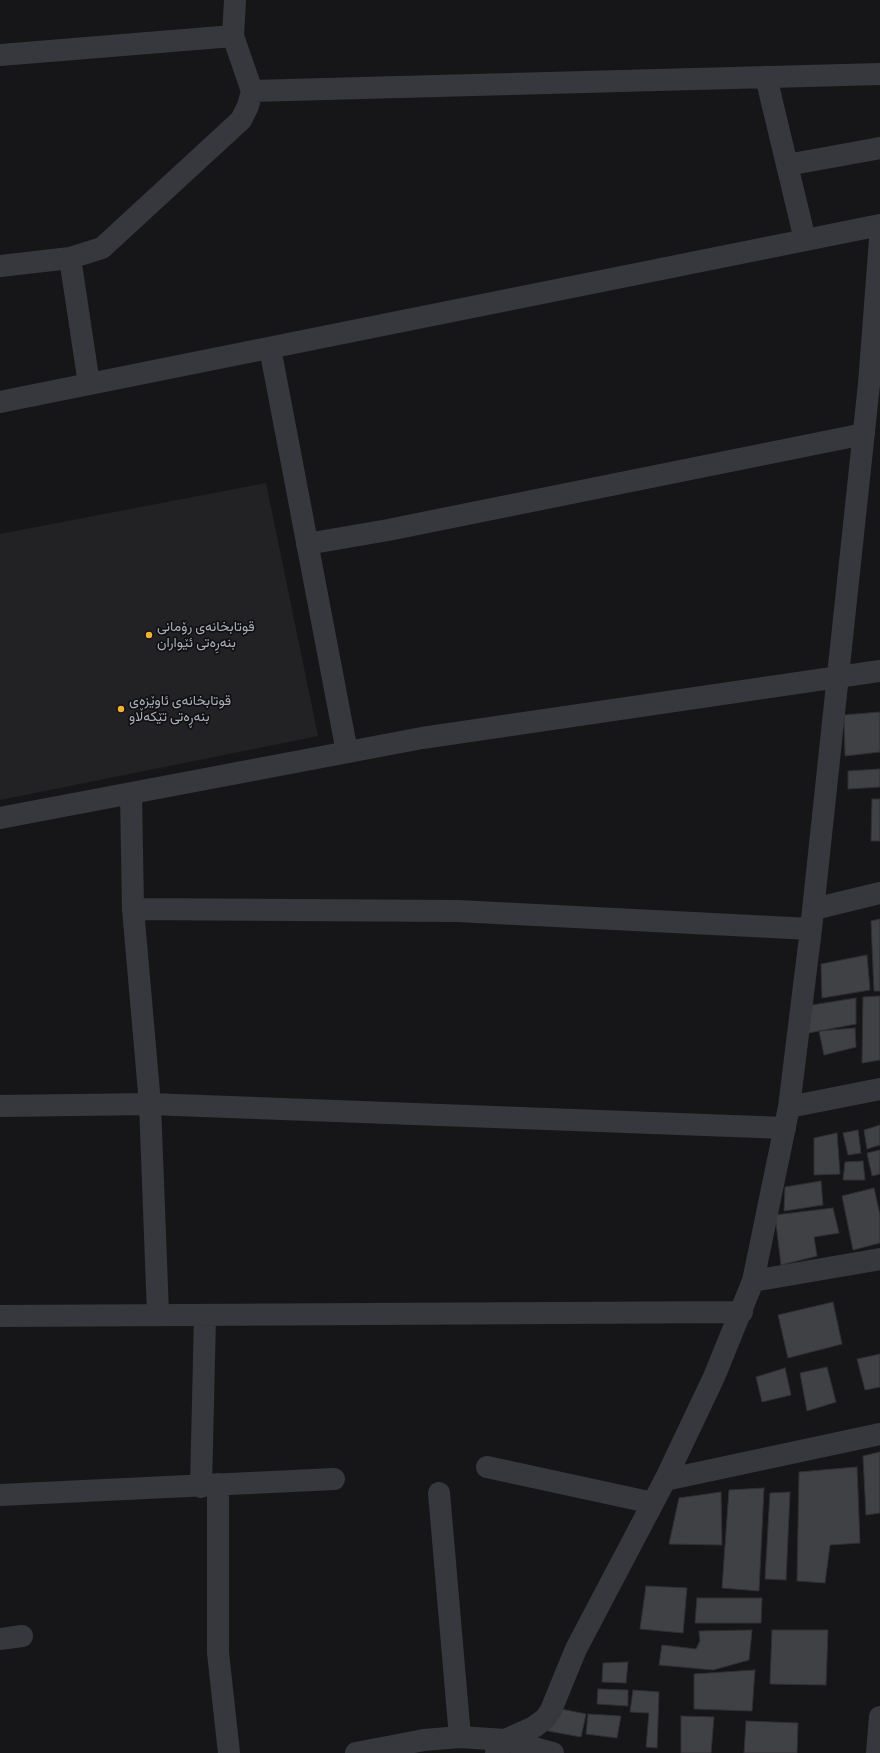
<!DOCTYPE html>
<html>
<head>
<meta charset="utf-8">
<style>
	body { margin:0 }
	canvas { display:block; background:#161618 }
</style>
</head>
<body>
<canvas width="880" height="1753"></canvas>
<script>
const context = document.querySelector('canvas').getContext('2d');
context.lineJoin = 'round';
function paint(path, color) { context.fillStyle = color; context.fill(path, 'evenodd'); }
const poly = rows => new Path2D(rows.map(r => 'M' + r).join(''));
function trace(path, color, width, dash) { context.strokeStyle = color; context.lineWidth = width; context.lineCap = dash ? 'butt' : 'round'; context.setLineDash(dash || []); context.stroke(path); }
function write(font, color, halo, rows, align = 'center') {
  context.font = font + ' "PT Sans Narrow",Vazirmatn,sans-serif'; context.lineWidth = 3.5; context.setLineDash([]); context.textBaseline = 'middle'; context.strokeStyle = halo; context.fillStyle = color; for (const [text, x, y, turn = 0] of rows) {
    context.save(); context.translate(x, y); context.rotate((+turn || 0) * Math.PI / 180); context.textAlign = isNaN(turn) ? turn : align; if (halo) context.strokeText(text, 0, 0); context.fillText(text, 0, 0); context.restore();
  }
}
paint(poly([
	[266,483,318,736,0,800,0,534]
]), '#222225');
const building = poly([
	[880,712,880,752,845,756,844,715,880,712],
	[880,769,880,787,848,789,848,771,880,769],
	[872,799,880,799,880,841,871,841,872,799],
	[880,919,880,991,874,991,871,921,880,919],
	[867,955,870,990,822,998,821,964,867,955],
	[880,996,880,1060,862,1063,863,997,880,996],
	[856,998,856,1024,803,1034,806,1006,856,998],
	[855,1028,856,1047,824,1055,819,1031,855,1028],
	[880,1125,880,1145,867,1149,864,1130,880,1125],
	[858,1130,861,1153,848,1155,843,1133,858,1130],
	[837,1133,840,1174,814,1175,814,1138,837,1133],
	[880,1150,880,1174,872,1176,867,1153,880,1150],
	[863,1161,865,1180,843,1180,845,1162,863,1161],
	[821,1181,823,1205,784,1211,785,1187,821,1181],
	[874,1188,880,1215,880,1243,853,1250,842,1196,874,1188],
	[833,1208,839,1233,814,1237,817,1256,781,1265,775,1215,833,1208],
	[833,1302,842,1344,788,1358,778,1315,833,1302],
	[880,1354,880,1387,865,1390,857,1359,880,1354],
	[827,1367,836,1402,807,1411,800,1373,827,1367],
	[785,1368,791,1395,762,1402,756,1377,785,1368],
	[880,1452,880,1513,866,1515,863,1456,880,1452],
	[857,1467,860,1543,830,1545,825,1583,797,1581,799,1472,857,1467],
	[764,1488,759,1591,722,1588,729,1490,764,1488],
	[721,1492,722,1545,669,1544,679,1498,721,1492],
	[790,1492,786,1580,765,1579,770,1493,790,1492],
	[646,1586,687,1588,683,1633,640,1629,646,1586],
	[697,1598,762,1598,761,1623,695,1623,697,1598],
	[752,1630,749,1660,713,1670,659,1665,662,1645,696,1649,700,1641,699,1631,752,1630],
	[772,1630,828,1630,826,1685,770,1684,772,1630],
	[628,1662,626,1683,602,1682,603,1663,628,1662],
	[755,1670,752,1711,694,1709,694,1674,755,1670],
	[598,1689,628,1690,628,1706,597,1704,598,1689],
	[633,1690,659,1692,657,1748,646,1747,649,1713,630,1712,633,1690],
	[556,1708,586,1714,581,1737,548,1731,556,1708],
	[588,1714,621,1716,617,1738,586,1734,588,1714],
	[681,1716,714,1717,711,1753,681,1753,681,1716],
	[746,1721,798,1723,797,1753,744,1753,746,1721]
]);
paint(building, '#404145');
trace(building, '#303034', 1);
trace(poly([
	[0,55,233,36],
	[766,77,805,240],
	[252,91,880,74],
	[787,165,880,148],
	[70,258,89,384],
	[0,266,70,258,102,248,241,120,248,106,252,91,233,36,235,0],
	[270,348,347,752],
	[0,402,880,225],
	[307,544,388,530,864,434],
	[131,794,133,909,150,1104,158,1314],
	[0,818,422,738,880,671],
	[133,909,457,911,811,929],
	[814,909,880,893],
	[0,1106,150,1104,785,1128],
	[789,1107,880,1089],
	[753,1281,880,1259],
	[0,1316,742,1312],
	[487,1467,653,1503],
	[665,1480,880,1434],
	[218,1484,218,1653,229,1753],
	[201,1487,205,1316],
	[439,1493,460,1737],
	[0,1495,334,1479],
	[0,1639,22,1636],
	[356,1753,424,1740,460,1737,505,1740,553,1753],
	[496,1753,505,1740,534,1727,545,1719,551,1710,576,1649,665,1480,714,1377,753,1281,789,1107,811,929,869,384,880,239],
	[877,1753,880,1717]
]), '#37383d', 22);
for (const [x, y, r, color] of [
	[149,635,4,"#f2b134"],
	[121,709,4,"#f2b134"]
]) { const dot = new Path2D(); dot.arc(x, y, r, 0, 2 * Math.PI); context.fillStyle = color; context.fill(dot); trace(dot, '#111113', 1.5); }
write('14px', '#a8adb8', '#111113', [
	["قوتابخانەی رۆمانی",157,627],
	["بنەرِەتی ئێواران",157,643],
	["قوتابخانەی ئاوێزەی",129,701],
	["بنەڕەتی تێکەڵاو",129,717]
], 'left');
</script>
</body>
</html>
